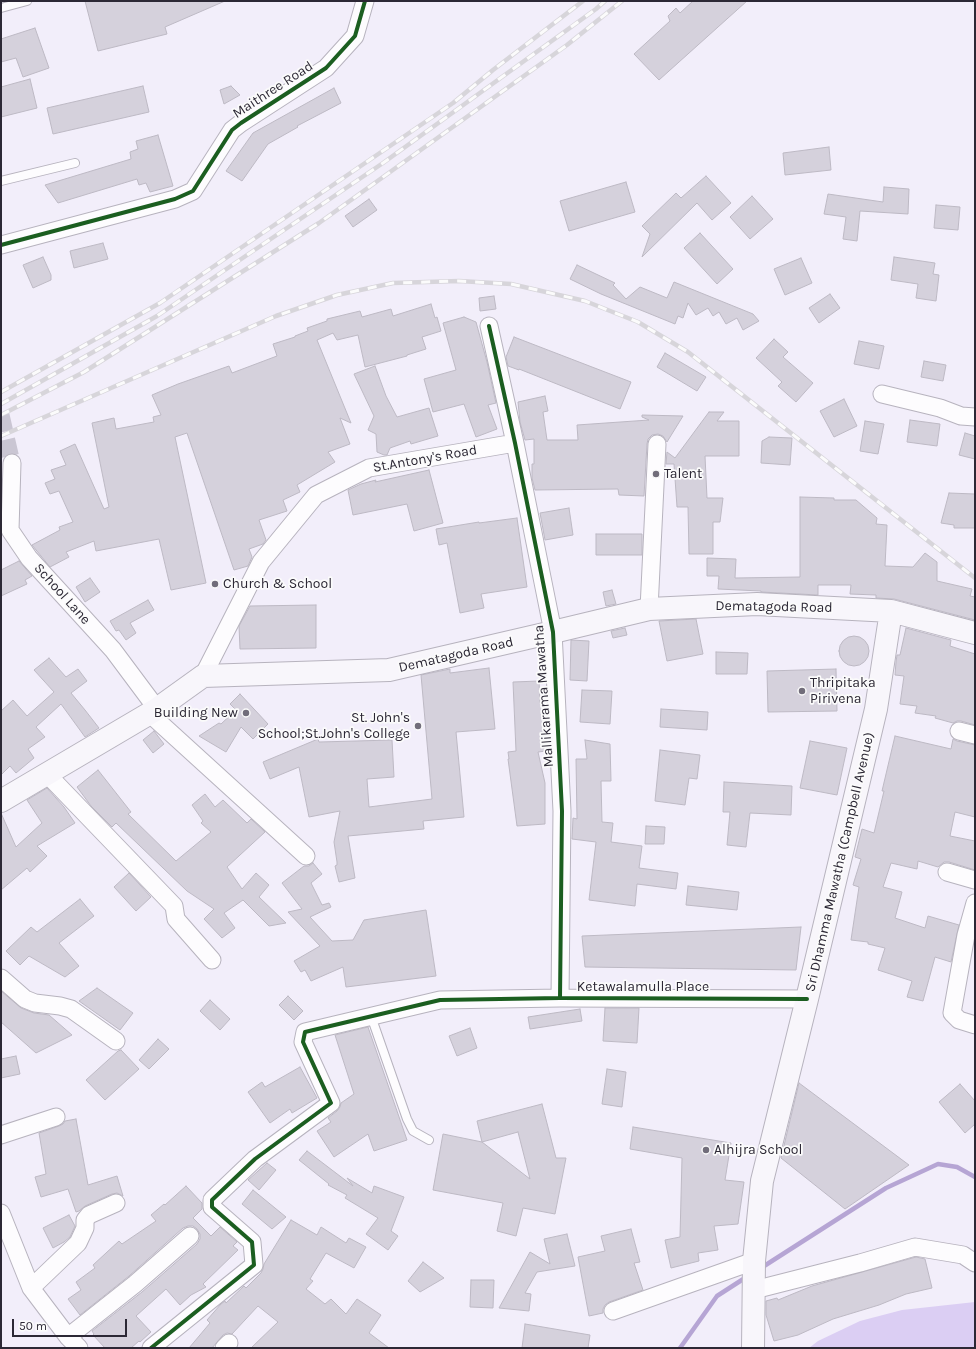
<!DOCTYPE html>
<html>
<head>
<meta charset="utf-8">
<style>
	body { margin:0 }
	#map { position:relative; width:976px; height:1349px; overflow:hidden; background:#f2eefa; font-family:Karla,sans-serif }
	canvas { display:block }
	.frame { position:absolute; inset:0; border:2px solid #2c2835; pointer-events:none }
	.scale { position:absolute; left:12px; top:1319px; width:115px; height:18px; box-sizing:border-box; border:2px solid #2c2835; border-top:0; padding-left:5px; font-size:12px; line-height:14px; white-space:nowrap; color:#2c2835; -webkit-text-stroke:3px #fbfbfb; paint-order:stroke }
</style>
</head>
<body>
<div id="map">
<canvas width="976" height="1349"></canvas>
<div class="frame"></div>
<div class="scale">50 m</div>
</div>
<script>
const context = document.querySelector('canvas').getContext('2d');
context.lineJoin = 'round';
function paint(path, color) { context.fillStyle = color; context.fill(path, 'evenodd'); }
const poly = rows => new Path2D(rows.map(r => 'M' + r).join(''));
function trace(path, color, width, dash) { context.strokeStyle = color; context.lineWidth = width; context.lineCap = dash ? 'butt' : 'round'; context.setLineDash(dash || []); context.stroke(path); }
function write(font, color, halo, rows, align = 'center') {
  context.font = font + ' Karla,sans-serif'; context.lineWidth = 3.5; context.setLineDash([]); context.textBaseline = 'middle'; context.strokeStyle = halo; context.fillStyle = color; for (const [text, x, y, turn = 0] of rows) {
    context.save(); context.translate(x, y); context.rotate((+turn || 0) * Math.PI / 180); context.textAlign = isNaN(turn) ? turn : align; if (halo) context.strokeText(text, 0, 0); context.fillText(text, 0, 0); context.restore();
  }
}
paint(poly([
	[975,1302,975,1348,809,1348,818,1341,860,1321,902,1310]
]), '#dbcef3');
trace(poly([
	[761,1268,886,1188,938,1164,957,1167,975,1177],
	[680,1348,717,1296,748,1276]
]), '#b6a5d4', 4.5);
const building = poly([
	[85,1,225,1,165,27,167,34,98,51,85,1],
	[693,1,747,1,659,80,634,54,670,21,668,16,676,8,680,13,693,1],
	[35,28,49,68,23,77,16,58,1,62,1,39,35,28],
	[30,79,37,108,1,117,1,87,30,79],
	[143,86,149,112,53,134,47,108,143,86],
	[231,86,240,95,224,104,220,90,231,86],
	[334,88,341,103,297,126,298,127,268,144,242,181,226,171,253,133,334,88],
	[158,135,173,186,150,192,146,183,139,185,137,179,58,203,45,185,131,159,130,152,138,149,136,141,158,135],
	[829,147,831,170,785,175,783,153,829,147],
	[706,176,731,203,712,220,697,203,642,257,650,234,642,226,676,193,681,198,706,176],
	[626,182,635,212,569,231,560,201,626,182],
	[884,187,909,189,908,214,860,211,857,241,843,239,846,217,824,214,828,194,883,202,884,187],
	[752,196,773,219,750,239,730,217,752,196],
	[369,199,377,210,353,227,345,216,369,199],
	[936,205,960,207,958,230,934,228,936,205],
	[700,233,733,269,717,284,684,248,700,233],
	[103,243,108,259,74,268,70,251,103,243],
	[43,257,51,275,51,280,33,288,23,265,43,257],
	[894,257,935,263,933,274,939,275,936,301,916,298,918,284,891,280,894,257],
	[801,258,812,283,785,295,774,269,801,258],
	[577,265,615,283,613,285,626,299,640,287,667,298,674,282,753,314,759,321,743,330,737,318,726,324,719,312,713,316,708,308,696,315,688,303,683,318,678,316,675,324,601,294,570,279,577,265],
	[830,294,840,308,819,323,809,308,830,294],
	[494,296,496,309,480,311,479,298,494,296],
	[431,304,435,318,437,317,441,331,422,337,426,349,407,355,407,356,365,367,358,335,337,340,333,333,317,340,351,423,340,418,350,444,328,452,335,462,297,485,300,492,283,500,287,511,259,520,266,540,263,544,249,549,252,557,248,566,234,570,187,433,175,437,206,583,171,590,159,539,96,551,94,541,66,552,69,557,50,567,32,545,60,530,59,527,73,522,59,491,50,494,45,483,55,479,51,470,66,465,60,451,75,444,104,509,109,507,92,423,114,418,116,429,154,422,153,417,161,415,152,395,178,384,229,366,232,373,277,356,273,344,295,337,295,336,308,331,307,328,327,321,327,319,360,311,362,317,391,309,393,316,431,304],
	[464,317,476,322,487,362,496,403,488,405,497,429,476,437,464,404,433,412,424,379,456,370,443,323,464,317],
	[514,337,631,382,620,409,519,369,519,370,508,366,506,357,514,337],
	[774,339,788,352,783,357,813,383,796,402,778,386,782,382,756,358,774,339],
	[859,341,884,346,879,369,854,364,859,341],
	[665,353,706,377,697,391,657,367,665,353],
	[924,361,946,365,943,381,921,377,924,361],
	[375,366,386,396,397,417,429,408,438,436,411,444,410,441,390,448,387,455,384,455,377,452,376,434,368,430,374,416,354,374,375,366],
	[545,396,548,411,543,412,547,440,578,440,577,425,649,420,642,417,642,415,683,416,667,442,663,436,658,434,652,435,648,439,647,444,644,496,619,495,618,489,535,490,532,478,532,464,534,464,534,439,525,440,520,422,518,402,545,396],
	[844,399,857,426,834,437,820,411,844,399],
	[709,412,724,412,717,421,739,421,739,456,705,456,707,498,723,498,720,522,713,522,713,554,689,554,688,507,677,507,674,464,666,464,667,452,675,458,709,412],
	[910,420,940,424,937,446,907,442,910,420],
	[865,421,884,424,878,454,860,451,865,421],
	[965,433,975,436,975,459,959,455,965,433],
	[769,437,792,438,790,465,761,463,762,441,769,437],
	[429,470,443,523,414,531,407,504,353,515,348,490,361,484,376,480,375,482,429,470],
	[949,493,975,494,975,528,954,528,954,525,941,523,949,493],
	[800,497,834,498,834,500,856,500,877,518,876,524,887,525,885,566,913,567,925,553,937,562,937,581,972,589,970,596,975,597,975,620,894,599,876,598,876,595,850,594,851,585,818,585,818,595,761,592,761,591,718,589,719,576,707,576,707,558,736,559,735,578,800,577,800,497],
	[569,508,573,535,545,540,540,513,569,508],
	[517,518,527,587,481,594,484,608,460,613,447,543,439,545,436,529,479,522,479,523,517,518],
	[596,534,642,534,642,555,596,555,596,534],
	[19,561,32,576,25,580,27,584,1,596,1,570,19,561],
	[90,578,100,592,85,602,76,587,90,578],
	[612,590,616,604,606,606,603,592,612,590],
	[148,600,154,610,130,623,136,633,126,640,119,630,116,631,110,621,148,600],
	[316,605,316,648,240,649,239,626,250,606,316,605],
	[696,619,703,654,667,661,659,621,696,619],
	[625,628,627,635,613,638,611,631,625,628],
	[906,628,951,640,950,646,975,654,975,725,961,721,957,721,953,723,935,718,936,716,915,713,917,706,900,704,904,676,895,675,896,662,897,655,900,655,906,628],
	'839 651a15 15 0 1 1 30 0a15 15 0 1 1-30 0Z',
	[571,640,589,641,587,681,570,680,571,640],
	[716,652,748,653,747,674,716,674,716,652],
	[49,658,66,677,78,669,87,681,71,693,85,710,99,728,85,737,61,704,36,727,45,737,28,749,34,758,16,773,10,766,1,775,1,711,13,700,27,716,54,692,34,670,49,658],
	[489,668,495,729,456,732,464,817,423,821,424,829,348,836,355,878,339,882,335,866,337,865,337,862,334,842,340,811,309,817,299,767,270,779,263,762,318,739,319,742,392,740,394,777,367,779,369,807,432,799,421,675,450,669,450,673,489,668],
	[836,669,837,711,768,712,767,671,836,669],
	[539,681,540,703,542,703,546,751,538,752,545,783,545,824,517,826,508,759,509,759,508,752,516,751,513,682,539,681],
	[582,690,612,691,610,724,580,722,582,690],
	[240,694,268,724,253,739,241,727,226,752,199,736,219,723,221,724,236,710,230,704,240,694],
	[661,709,708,712,707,730,660,727,661,709],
	[154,731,164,744,153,753,143,740,154,731],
	[895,736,951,749,953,739,957,741,975,745,975,817,955,812,950,836,975,841,975,870,949,862,944,862,938,867,918,861,917,869,891,863,883,887,902,892,895,918,925,928,928,916,959,925,951,962,935,957,923,1001,907,997,912,981,878,970,885,948,868,944,868,942,851,940,859,887,853,885,861,859,855,857,862,829,874,833,884,791,882,791,895,736],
	[585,740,610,744,611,781,601,781,602,822,613,823,611,842,642,846,639,868,678,873,676,889,637,884,635,906,589,900,596,842,572,839,573,818,577,819,576,759,587,759,585,740],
	[810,741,847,748,837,795,800,788,810,741],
	[660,750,700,755,697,779,689,778,685,805,655,801,660,750],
	[98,770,131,812,128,814,176,861,211,832,201,823,203,821,192,805,205,794,215,807,223,800,247,823,251,819,265,832,227,867,242,889,256,873,269,885,259,897,286,923,269,926,243,900,224,913,235,928,222,938,204,919,214,909,187,891,116,823,112,827,91,806,77,787,98,770],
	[724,782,792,786,791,815,750,813,746,847,727,845,730,812,723,812,724,782],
	[47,788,64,807,75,823,37,846,47,856,30,872,27,868,1,890,1,813,16,847,42,823,27,800,47,788],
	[646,826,665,827,664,844,645,844,646,826],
	[313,863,322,874,311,883,322,905,329,903,331,907,310,917,332,941,353,940,364,920,426,910,436,976,346,987,343,967,311,981,305,970,301,972,294,961,320,946,288,912,302,909,282,883,304,866,309,866,313,863],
	[129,873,151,897,136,911,114,887,129,873],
	[688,886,739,892,737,910,686,905,688,886],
	[80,899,94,916,59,943,79,966,65,977,29,956,20,965,6,951,31,927,37,932,80,899],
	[801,927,796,970,585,967,582,936,801,927],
	[97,988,133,1013,120,1030,79,1001,97,988],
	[1,991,21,1008,34,1013,49,1015,72,1035,36,1053,1,1022,1,991],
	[288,996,303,1011,294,1020,279,1005,288,996],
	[210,1000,230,1019,220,1030,200,1011,210,1000],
	[605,1008,639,1008,637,1043,603,1041,605,1008],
	[580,1009,582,1021,530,1029,528,1017,580,1009],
	[368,1027,407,1140,374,1151,368,1134,334,1157,317,1131,331,1122,328,1118,337,1111,340,1107,341,1103,354,1094,335,1035,368,1027],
	[470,1028,477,1048,457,1056,449,1036,470,1028],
	[158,1039,169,1049,149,1069,139,1060,158,1039],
	[121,1050,139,1069,105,1100,86,1080,118,1051,121,1050],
	[16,1056,20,1074,1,1078,1,1059,16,1056],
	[300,1067,317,1098,292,1113,290,1109,270,1123,248,1092,262,1082,265,1087,300,1067],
	[607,1069,626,1072,622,1107,602,1104,607,1069],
	[799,1083,909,1165,845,1209,781,1158,799,1083],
	[960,1084,975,1101,975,1124,965,1133,939,1102,960,1084],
	[542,1104,556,1158,566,1158,555,1214,523,1208,516,1236,497,1231,503,1203,433,1190,443,1134,482,1142,477,1121,542,1104],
	[518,1132,530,1179,482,1142,518,1132],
	[76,1119,88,1185,117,1176,123,1196,117,1193,112,1194,85,1206,79,1211,76,1212,68,1189,41,1197,35,1177,46,1174,39,1133,59,1126,63,1124,65,1121,76,1119],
	[633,1127,731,1143,725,1180,744,1182,738,1224,714,1226,718,1250,698,1253,699,1261,671,1268,665,1240,680,1237,682,1158,630,1149,633,1127],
	[307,1151,353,1186,347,1178,372,1193,374,1186,404,1197,391,1231,398,1236,388,1250,366,1234,378,1218,345,1198,347,1195,328,1185,329,1184,299,1160,307,1151],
	[267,1163,276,1170,259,1190,248,1180,267,1163],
	[186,1186,202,1203,202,1209,193,1218,211,1236,220,1227,237,1242,233,1246,238,1250,203,1284,206,1287,191,1295,180,1305,166,1289,136,1316,151,1332,140,1342,139,1341,131,1348,105,1348,93,1335,94,1334,92,1331,142,1292,197,1244,200,1239,200,1234,197,1229,193,1226,188,1226,183,1228,129,1276,80,1315,68,1299,81,1290,76,1282,95,1268,93,1265,119,1241,122,1244,156,1221,151,1215,164,1204,165,1205,186,1186],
	[253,1190,286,1217,272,1229,242,1204,253,1190],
	[69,1215,75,1226,70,1237,64,1242,53,1248,43,1228,69,1215],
	[291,1220,317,1235,321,1227,346,1243,349,1238,366,1247,354,1268,326,1253,310,1279,313,1281,306,1289,325,1304,331,1299,346,1314,357,1299,381,1315,369,1333,389,1348,251,1348,278,1322,258,1306,232,1334,227,1333,223,1335,212,1348,189,1348,210,1323,207,1320,221,1304,225,1301,226,1303,244,1286,246,1288,261,1273,263,1269,264,1264,291,1220],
	[631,1229,640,1262,634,1263,643,1290,609,1302,605,1305,603,1309,603,1313,589,1316,578,1257,605,1251,601,1236,631,1229],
	[567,1234,575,1266,537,1272,525,1293,531,1294,529,1311,499,1308,530,1252,550,1264,544,1239,567,1234],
	[916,1257,925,1259,932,1288,906,1294,879,1305,833,1319,798,1335,774,1341,766,1315,766,1301,777,1298,778,1300,812,1286,916,1257],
	[423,1262,444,1278,420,1292,408,1281,423,1262],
	[471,1280,494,1280,493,1308,470,1307,471,1280],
	[525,1324,590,1335,588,1348,522,1348,525,1324]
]);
paint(building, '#d5d1dc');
trace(building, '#bdb9c4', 1);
trace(poly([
	[1,415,12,463]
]), '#cac6d3', 17, [17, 8]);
const lane = poly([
	[1,8,27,1],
	[1,181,75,163],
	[371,1016,407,1119,413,1131,429,1140]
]);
const street = poly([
	[1,245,175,199,193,191,232,130,241,123,326,68,355,36,365,1],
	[489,326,515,443,553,632,562,811,560,998],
	[882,394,940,408,961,416,975,417],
	[12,463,10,530,29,558,113,650,157,709],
	[649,609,657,444],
	[203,676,261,562,316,495,369,468,515,443],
	[150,714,306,856],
	[959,731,975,735],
	[47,774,174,906,176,919,212,960],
	[947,872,975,880],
	[975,903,966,935,952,1013,959,1020,975,1025],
	[1,978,25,999,35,1003,60,1006,71,1009,116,1041],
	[1,1135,56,1117],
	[1,1213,31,1288,68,1337,79,1348],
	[31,1288,78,1243,85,1228,85,1220,89,1215,116,1203],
	[754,1290,860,1263,915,1247,963,1255,975,1263],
	[613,1311,754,1261],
	[68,1337,135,1284,190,1236],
	[151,1348,254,1265,252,1242,212,1207,212,1200,255,1159,331,1103,303,1042,305,1032,440,1000,560,998,807,999],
	[224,1348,229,1343]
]);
const secondary = poly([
	[1,801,157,709,203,676,389,670,553,632,649,609,757,604,891,611,975,633],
	[753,1348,754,1261,762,1181,807,999,876,709,891,611]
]);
trace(lane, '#b7b3be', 10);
trace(street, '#b7b3be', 19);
trace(secondary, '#b7b3be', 24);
trace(lane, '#fdfcfe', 8);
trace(street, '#fdfcfe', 17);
trace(secondary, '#f8f6fb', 22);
const rail = poly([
	[1,392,160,303,453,103,493,70,583,1],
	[1,404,157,316,383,163,596,9,605,1],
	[1,415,84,372,319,223,567,45,622,1],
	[1,436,276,316,337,295,393,283,459,281,511,284,585,301,638,322,688,352,975,578]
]);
trace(rail, '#d7d5da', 4.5);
trace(rail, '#fbfbfb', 3, [9]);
trace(poly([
	[1,245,175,199,193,191,232,130,241,123,326,68,355,36,365,1],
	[489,326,515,443,553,632,562,811,560,998],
	[151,1348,254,1265,252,1242,212,1207,212,1200,255,1159,331,1103,303,1042,305,1032,440,1000,560,998,807,999]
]), '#1b5e20', 4);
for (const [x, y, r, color] of [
	[656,474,4,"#716d7a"],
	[215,584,4,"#716d7a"],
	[802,691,4,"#716d7a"],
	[246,713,4,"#716d7a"],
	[418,726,4,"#716d7a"],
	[706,1150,4,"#716d7a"]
]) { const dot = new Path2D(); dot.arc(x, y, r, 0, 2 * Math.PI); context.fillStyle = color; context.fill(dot); trace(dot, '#fbfbfb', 1.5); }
write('14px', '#2c2835', '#fbfbfb', [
	["Maithree Road",273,90,-33],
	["St.Antony's Road",425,459,-10],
	["School Lane",62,594,48],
	["Dematagoda Road",774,607,1],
	["Dematagoda Road",456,655,-13],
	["Mallikarama Mawatha",544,696,-94],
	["Sri Dhamma Mawatha (Campbell Avenue)",840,862,-77],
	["Ketawalamulla Place",643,987]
]);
write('14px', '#2c2835', '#fbfbfb', [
	["Talent",664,474],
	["Church & School",223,584],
	["Thripitaka",810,683],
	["Pirivena",810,699],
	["Building New",238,713,"right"],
	["St. John's",410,718,"right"],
	["School;St.John's College",410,734,"right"],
	["Alhijra School",714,1150]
], 'left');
</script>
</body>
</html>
